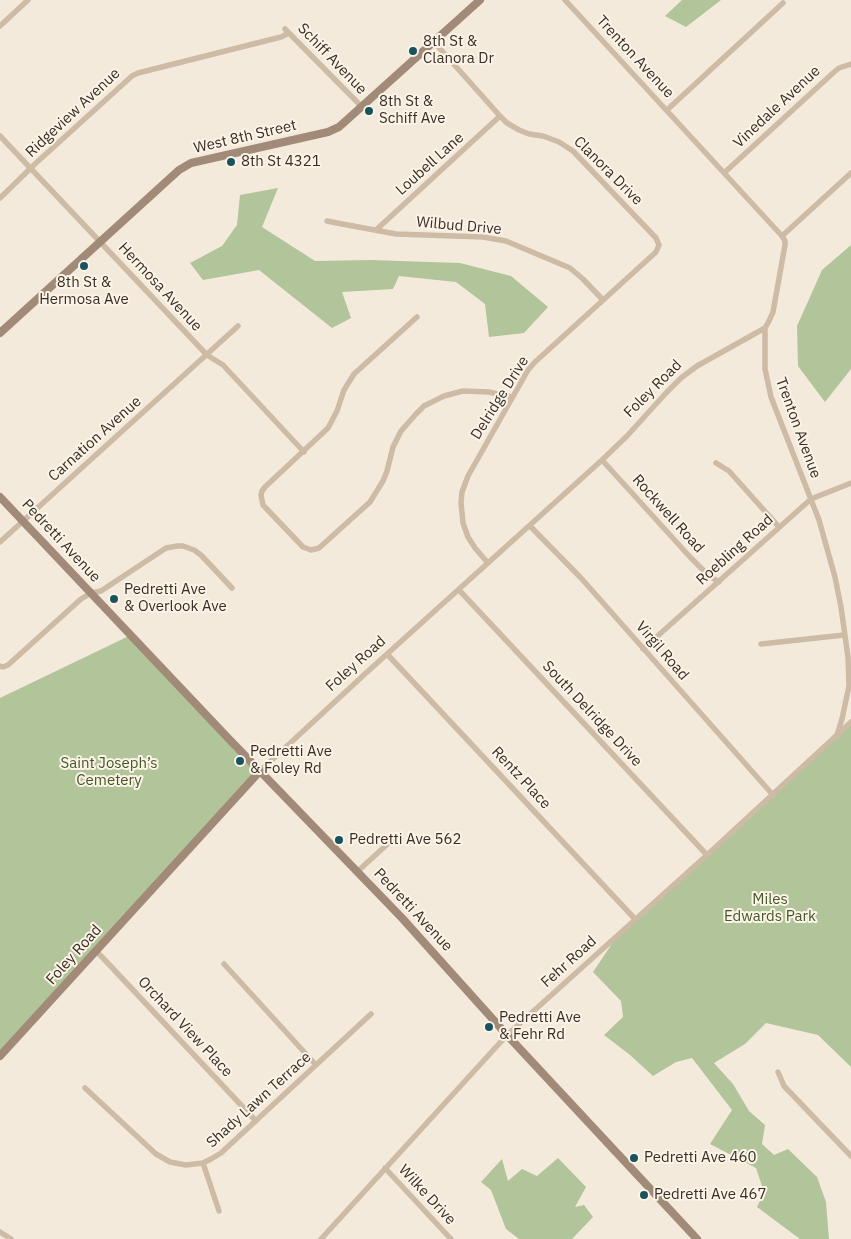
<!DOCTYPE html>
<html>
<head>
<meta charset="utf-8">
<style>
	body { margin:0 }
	canvas { display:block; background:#f4eadb }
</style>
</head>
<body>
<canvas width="851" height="1239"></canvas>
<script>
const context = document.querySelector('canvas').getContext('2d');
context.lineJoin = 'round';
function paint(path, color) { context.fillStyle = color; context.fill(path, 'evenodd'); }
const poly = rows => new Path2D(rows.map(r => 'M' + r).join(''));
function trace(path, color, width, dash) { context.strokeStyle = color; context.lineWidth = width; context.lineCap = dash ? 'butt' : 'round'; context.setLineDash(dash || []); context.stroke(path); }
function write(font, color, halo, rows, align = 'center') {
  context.font = font + ' "IBM Plex Sans",sans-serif'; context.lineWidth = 4; context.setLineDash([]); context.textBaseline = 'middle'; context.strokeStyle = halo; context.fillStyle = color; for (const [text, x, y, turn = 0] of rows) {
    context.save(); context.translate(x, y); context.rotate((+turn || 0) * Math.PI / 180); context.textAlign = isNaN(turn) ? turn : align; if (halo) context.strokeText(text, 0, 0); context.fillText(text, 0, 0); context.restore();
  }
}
paint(poly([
	[682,0,721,0,686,27,665,16],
	[278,188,262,227,315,261,371,260,460,263,511,276,548,307,524,333,489,337,485,304,456,282,399,276,393,289,342,292,351,318,332,328,259,270,203,280,190,263,222,246,237,225,240,195],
	[851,245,851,369,825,402,798,366,797,326,822,270],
	[131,635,260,771,0,1056,0,698],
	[851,722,851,1067,818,1035,766,1023,745,1044,714,1063,733,1084,749,1111,765,1125,762,1144,774,1155,788,1149,817,1177,826,1202,829,1239,800,1239,757,1207,764,1192,756,1168,710,1144,732,1110,692,1058,676,1062,653,1076,630,1055,604,1035,623,1017,621,1001,593,972,620,932],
	[558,1158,586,1187,575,1207,584,1205,593,1217,572,1239,519,1239,506,1229,491,1190,481,1182,502,1159,508,1181,522,1169,537,1176]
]), '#b2c499');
trace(poly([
	[565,0,782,236,785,241,785,245,773,312,769,321,765,328,765,369,771,397,819,520,835,577,841,607,848,657,849,686,842,719,837,735],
	[0,26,28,0],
	[285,29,362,107],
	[434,42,500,116,507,123,519,130,529,134,543,136,559,142,573,151,656,238,659,245,656,252,535,362,528,370,468,476,462,492,461,503,463,523,468,537,475,548,488,563],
	[667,110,783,3],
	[0,136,207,355,223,365,304,452],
	[724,173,833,73,839,68,851,64],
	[0,198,36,163,132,76,138,73,281,37,289,33],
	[327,221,337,223,396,234,483,237,506,241,570,268,583,279,603,300],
	[376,230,500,116],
	[782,236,851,173],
	[417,317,354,374,344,390,337,411,328,428,265,487,262,491,261,495,263,505,303,547,311,550,319,548,370,502,383,481,387,471,393,447,401,431,416,414,424,406,444,396,463,391,489,392,512,397],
	[602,460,690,557,708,575,719,582],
	[716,463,729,471,779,527],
	[530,526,581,578,773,795],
	[0,542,238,326],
	[459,590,707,855],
	[761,644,844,635],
	[643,649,811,499,851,483],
	[387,654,635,919],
	[0,666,3,667,8,665,81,599,91,593,101,591,166,548,177,546,183,546,194,550,201,555,232,588],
	[260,771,366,673,602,460,627,436,666,393,681,378,697,366,765,328],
	[358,871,393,839],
	[96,951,103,958,256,1121],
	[224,964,316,1065],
	[778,1072,784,1086,851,1156],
	[85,1088,156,1154,170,1162,186,1165,203,1163,211,1159,221,1153,371,1014],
	[203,1163,219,1211],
	[385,1168,451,1239],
	[0,1232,11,1239],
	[321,1239,507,1035,707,855,851,722]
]), '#cdbba6', 5.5);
trace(poly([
	[0,333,179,170,191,163,328,132,339,127,480,0],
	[0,497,228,738,402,918,507,1035,697,1239],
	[0,1056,260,771]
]), '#a18a77', 8);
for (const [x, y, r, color] of [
	[413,51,5,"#19535d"],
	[369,111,5,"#19535d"],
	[231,162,5,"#19535d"],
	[84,266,5,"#19535d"],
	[114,599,5,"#19535d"],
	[240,761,5,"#19535d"],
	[339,840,5,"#19535d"],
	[489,1027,5,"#19535d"],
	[634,1158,5,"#19535d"],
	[644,1195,5,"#19535d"]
]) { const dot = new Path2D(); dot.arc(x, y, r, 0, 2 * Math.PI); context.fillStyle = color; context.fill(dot); trace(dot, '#fbf4e7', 2); }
write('15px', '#382e27', '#fbf4e7', [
	["8th St &",423,42],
	["Clanora Dr",423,59],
	["8th St &",379,102],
	["Schiff Ave",379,119],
	["8th St 4321",241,162],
	["8th St &",84,283,"center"],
	["Hermosa Ave",84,300,"center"],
	["Pedretti Ave",124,590],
	["& Overlook Ave",124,607],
	["Pedretti Ave",250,752],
	["& Foley Rd",250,769],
	["Pedretti Ave 562",349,840],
	["Pedretti Ave",499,1018],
	["& Fehr Rd",499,1035],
	["Pedretti Ave 460",644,1158],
	["Pedretti Ave 467",654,1195]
], 'left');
write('15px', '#382e27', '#fbf4e7', [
	["Trenton Avenue",635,57,47],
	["Schiff Avenue",332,59,46],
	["Vinedale Avenue",777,107,-43],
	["Ridgeview Avenue",73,113,-43],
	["West 8th Street",245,137,-13],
	["Loubell Lane",430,164,-42],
	["Clanora Drive",608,171,45],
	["Wilbud Drive",459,226,5],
	["Hermosa Avenue",160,287,47],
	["Foley Road",653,389,-45],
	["Delridge Drive",500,398,-58],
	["Trenton Avenue",798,428,70],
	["Carnation Avenue",95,439,-42],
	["Rockwell Road",668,514,48],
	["Pedretti Avenue",61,541,47],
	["Roebling Road",735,550,-42],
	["Virgil Road",662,651,49],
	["Foley Road",356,664,-42],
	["South Delridge Drive",592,714,47],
	["Rentz Place",521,778,47],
	["Pedretti Avenue",413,910,47],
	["Foley Road",74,955,-48],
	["Fehr Road",569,962,-42],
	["Orchard View Place",185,1027,47],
	["Shady Lawn Terrace",259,1100,-42],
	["Wilke Drive",427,1195,47]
]);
write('15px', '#435829', '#fbf4e7', [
	["Saint Joseph’s",109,764],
	["Cemetery",109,781],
	["Miles",770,900],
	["Edwards Park",770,917]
]);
</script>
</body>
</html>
